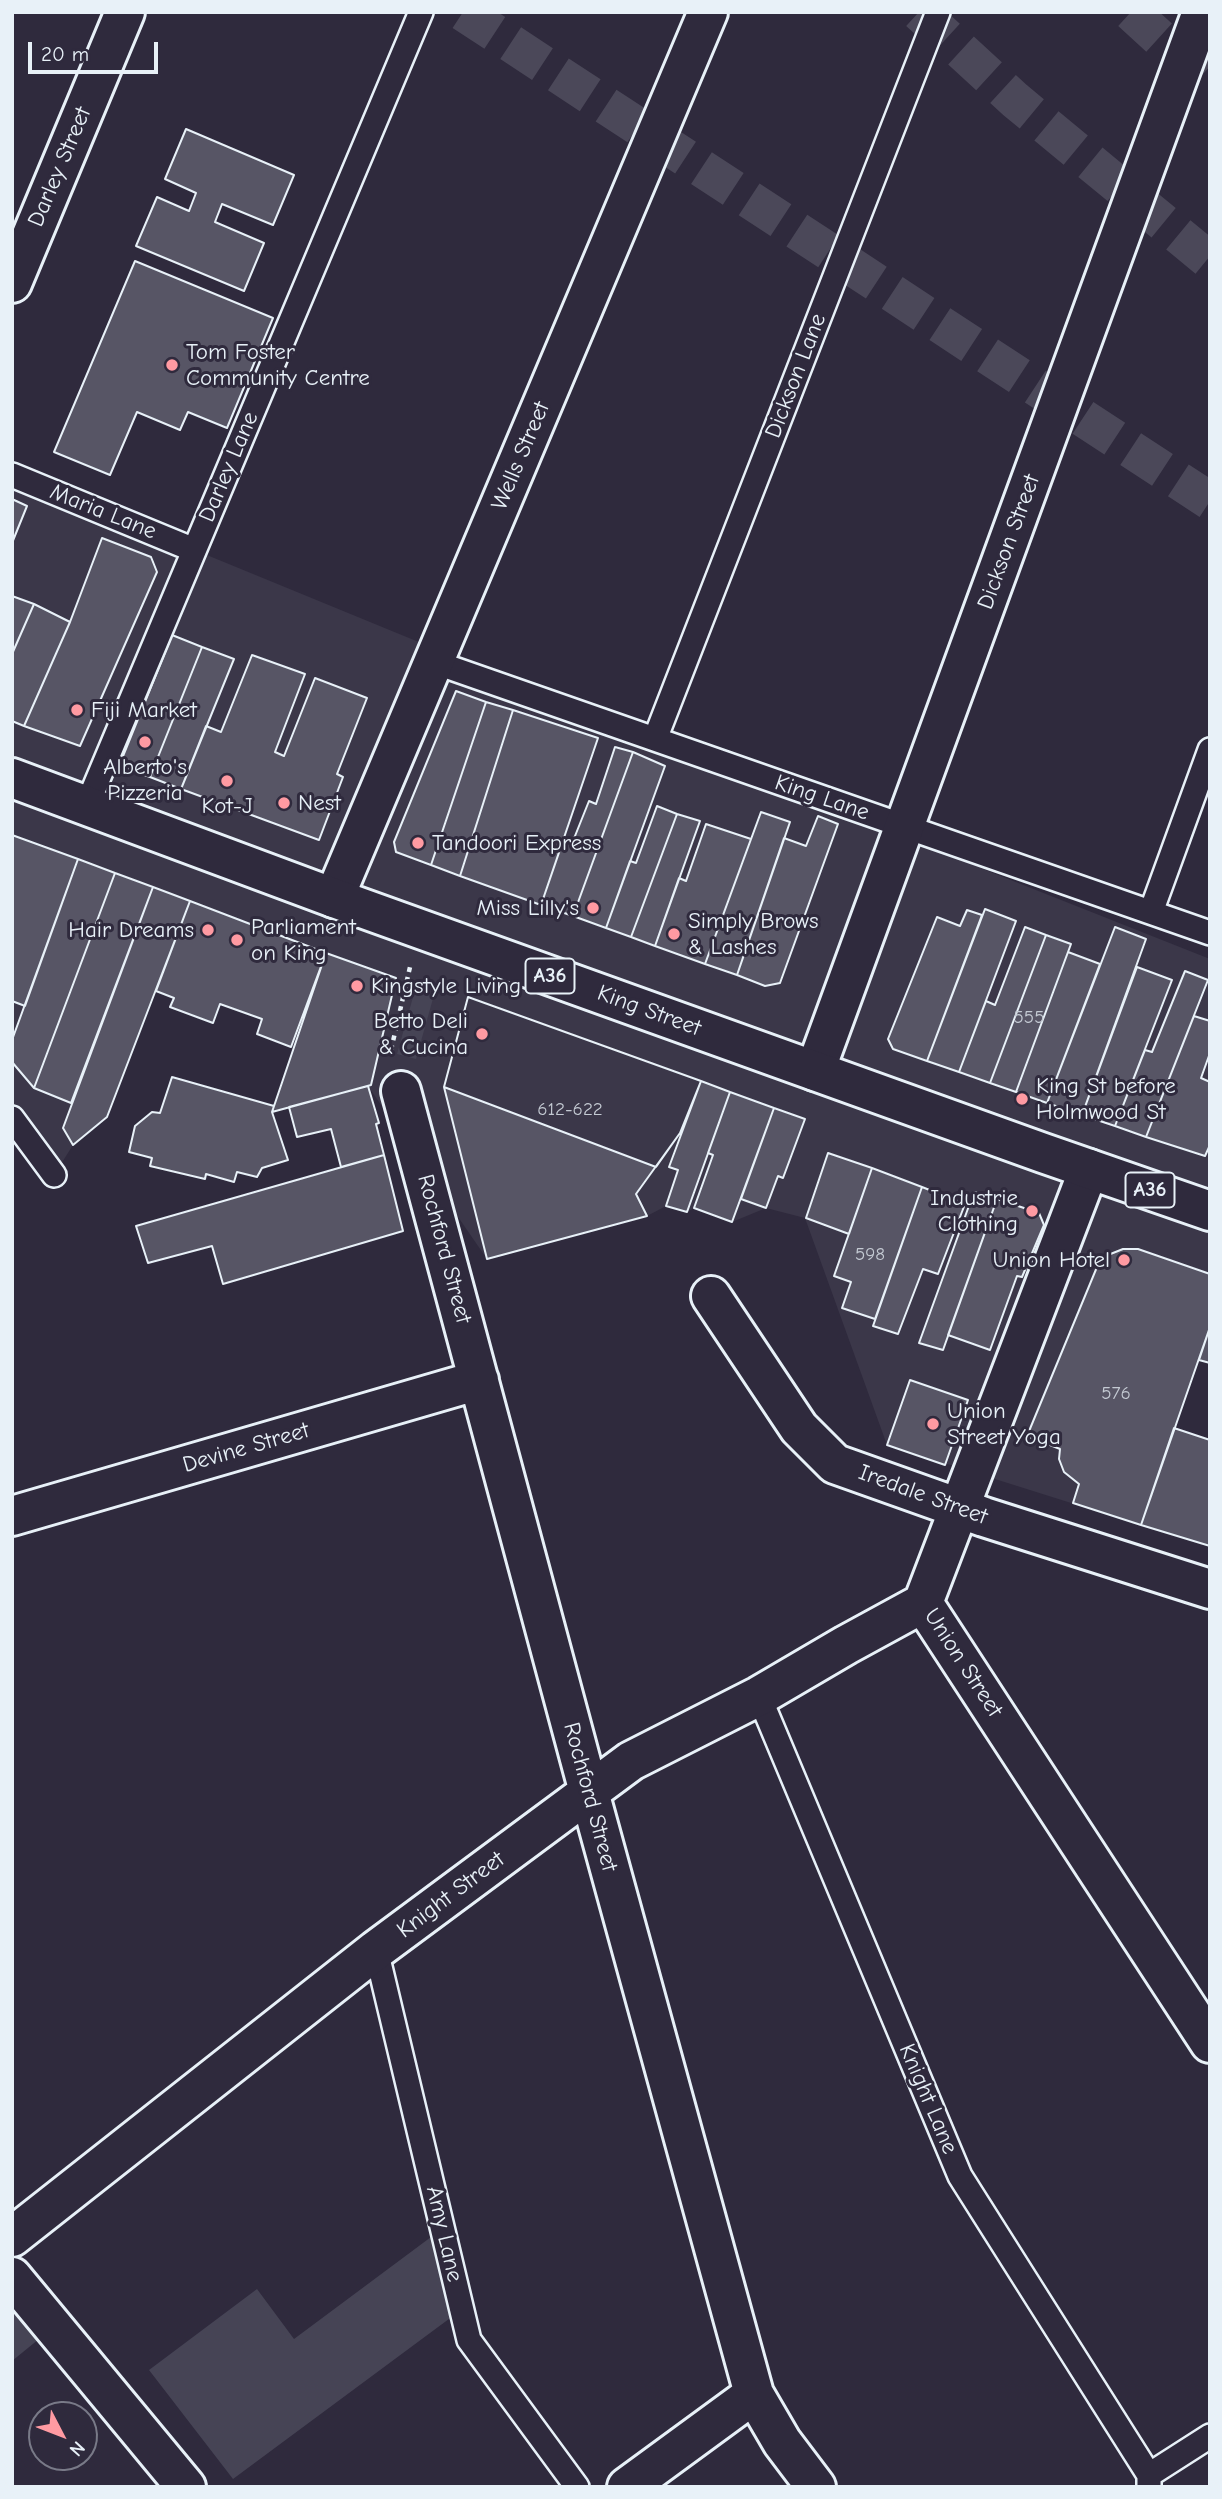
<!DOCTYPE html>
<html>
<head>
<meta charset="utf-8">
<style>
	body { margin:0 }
	#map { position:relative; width:1222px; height:2499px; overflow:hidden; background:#2f2a3d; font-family:"Comic Neue",sans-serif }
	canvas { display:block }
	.frame { position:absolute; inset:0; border:14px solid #e8f1f8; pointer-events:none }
	.north { position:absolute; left:28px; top:2401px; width:70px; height:70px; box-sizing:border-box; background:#2f2a3d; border:2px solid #797a88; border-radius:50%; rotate:132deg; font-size:19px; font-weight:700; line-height:28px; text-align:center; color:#e8f1f8 }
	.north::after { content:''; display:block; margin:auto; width:24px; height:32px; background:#ff9aa2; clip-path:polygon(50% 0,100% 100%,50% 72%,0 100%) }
	.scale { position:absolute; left:28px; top:42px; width:130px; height:32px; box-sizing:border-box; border:4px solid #e8f1f8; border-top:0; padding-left:9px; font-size:21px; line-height:24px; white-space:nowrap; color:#e8f1f8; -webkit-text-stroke:5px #2f2a3d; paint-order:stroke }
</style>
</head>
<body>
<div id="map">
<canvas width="1222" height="2499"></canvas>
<div class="frame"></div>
<div class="north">N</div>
<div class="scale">20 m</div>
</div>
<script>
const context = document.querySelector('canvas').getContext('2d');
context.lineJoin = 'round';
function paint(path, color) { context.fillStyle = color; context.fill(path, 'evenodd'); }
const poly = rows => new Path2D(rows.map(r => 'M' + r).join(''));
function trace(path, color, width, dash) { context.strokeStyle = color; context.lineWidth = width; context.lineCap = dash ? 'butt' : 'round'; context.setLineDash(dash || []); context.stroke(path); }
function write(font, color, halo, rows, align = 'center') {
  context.font = font + ' "Comic Neue",sans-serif'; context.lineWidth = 6; context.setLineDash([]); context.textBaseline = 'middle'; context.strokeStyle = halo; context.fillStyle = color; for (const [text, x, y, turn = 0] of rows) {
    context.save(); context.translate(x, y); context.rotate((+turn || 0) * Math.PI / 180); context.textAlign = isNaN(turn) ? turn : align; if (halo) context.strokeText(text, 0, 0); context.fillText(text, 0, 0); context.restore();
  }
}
paint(poly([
	[12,475,655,739,1210,959,1210,1363,1199,1361,1141,1525,887,1445,805,1218,766,1208,732,1222,694,1208,687,1212,666,1206,647,1216,487,1259,368,1086,272,1112,294,1048,257,1034,261,1019,220,1004,213,1023,170,1007,174,998,156,991,107,1117,73,1145,54,1175,12,1118]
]), '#3b3749');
paint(poly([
	[415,990,434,995,416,1059,397,1054],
	[431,2237,457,2313,233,2479,149,2370,257,2289,294,2339],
	[12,2307,39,2339,12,2361]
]), '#464455');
const building = poly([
	[186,129,294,175,273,225,222,204,215,222,264,243,244,291,136,246,157,197,189,211,196,193,165,179,186,129],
	[135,261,273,318,227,428,188,412,180,430,137,412,110,475,54,452,135,261],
	[12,499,27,506,12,543,12,499],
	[102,538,151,557,157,572,80,746,24,726,70,622,102,538],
	[12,596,34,604,12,654,12,596],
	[34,604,70,622,24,726,12,721,12,654,34,604],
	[172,635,202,647,150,777,119,766,172,635],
	[202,647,234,659,181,789,150,777,202,647],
	[252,655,305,674,275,752,284,756,315,678,367,698,337,774,343,777,319,840,181,789,206,726,221,732,252,655],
	[456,691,486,702,431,865,396,852,394,842,456,691],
	[486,702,513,710,460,876,431,865,486,702],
	[513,710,598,738,541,905,460,876,513,710],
	[615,747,633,752,573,916,541,905,564,838,573,841,589,801,596,804,615,747],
	[633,752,665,766,606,928,573,916,633,752],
	[657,806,677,814,631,937,606,928,630,861,636,863,657,806],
	[761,812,790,822,737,975,705,964,761,812],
	[677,814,700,821,655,946,631,937,677,814],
	[818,816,838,824,780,983,765,986,737,975,784,838,806,846,818,816],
	[706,824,751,839,705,964,655,946,679,878,686,881,706,824],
	[12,835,78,859,25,1006,12,1001,12,835],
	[78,859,115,873,34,1088,12,1062,12,1040,78,859],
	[115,873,153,887,71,1103,34,1088,115,873],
	[153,887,190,901,107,1117,73,1145,63,1128,153,887],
	[190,901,326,953,291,1047,257,1034,262,1019,220,1004,213,1023,170,1007,174,998,156,991,190,901],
	[985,909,1016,921,959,1072,927,1061,985,909],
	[967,910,982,915,927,1061,893,1049,888,1039,937,917,960,926,967,910],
	[1025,927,1046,935,990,1083,959,1072,986,1001,995,1005,1025,927],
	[1115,927,1146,939,1082,1115,1047,1103,1115,927],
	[1046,935,1071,944,1016,1092,990,1083,1046,935],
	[1068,952,1100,964,1047,1103,1016,1092,1068,952],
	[326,953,396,978,371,1085,272,1112,326,953],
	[1137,967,1172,980,1115,1126,1082,1115,1137,967],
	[1185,971,1208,980,1146,1137,1115,1126,1145,1050,1152,1052,1185,971],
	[468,997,701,1081,680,1133,636,1194,647,1216,487,1259,444,1087,468,997],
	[468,997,701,1081,680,1133,656,1167,444,1087,468,997],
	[1194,1016,1210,1021,1210,1053,1201,1078,1210,1082,1210,1145,1205,1156,1146,1137,1194,1016],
	[172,1077,274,1106,272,1112,288,1160,262,1168,257,1177,237,1172,234,1182,206,1174,205,1179,150,1166,152,1158,129,1152,135,1126,152,1112,160,1113,172,1077],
	[701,1081,730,1092,687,1212,666,1206,678,1170,669,1167,701,1081],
	[368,1086,379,1123,376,1124,384,1155,341,1167,331,1129,297,1137,289,1107,368,1086],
	[730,1092,774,1108,732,1222,694,1208,713,1155,708,1153,730,1092],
	[774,1108,805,1119,783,1178,778,1176,766,1208,741,1199,774,1108],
	[828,1153,872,1168,849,1234,806,1218,828,1153],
	[384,1155,403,1231,223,1284,212,1246,148,1263,136,1226,384,1155],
	[872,1168,922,1187,875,1319,842,1308,851,1282,834,1276,872,1168],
	[922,1187,965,1204,938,1274,923,1269,898,1334,873,1326,922,1187],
	[974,1192,997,1199,943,1350,919,1343,974,1192],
	[997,1199,1039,1213,1044,1225,1022,1277,1017,1276,990,1350,948,1335,997,1199],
	[1123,1249,1138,1249,1210,1274,1210,1327,1141,1525,1073,1503,1079,1484,1064,1472,1059,1459,1060,1449,1027,1436,1097,1267,1108,1255,1123,1249],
	[1210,1327,1210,1363,1199,1360,1210,1327],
	[910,1380,968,1400,945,1465,887,1445,910,1380],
	[1174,1428,1210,1440,1210,1546,1141,1525,1174,1428]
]);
paint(building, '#575565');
trace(building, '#e8f1f8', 2);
trace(poly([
	[463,12,1210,501],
	[919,12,1015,100,1210,261],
	[1131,12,1210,84]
]), '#4b4859', 38, [38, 19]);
const service = poly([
	[12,475,194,550],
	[434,662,1210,933],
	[655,739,938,12],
	[87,805,421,12],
	[1151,912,1210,750],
	[12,1118,54,1175],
	[759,1696,960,2176,1149,2475],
	[376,1950,469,2340,577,2487],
	[1149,2487,1149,2475,1210,2436]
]);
const minor = poly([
	[12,283,125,12],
	[334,898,708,12],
	[815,1071,1202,12],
	[401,1091,589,1792,754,2394,782,2442,816,2487],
	[711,1296,799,1428,835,1464,984,1517,1210,1589],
	[12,1516,479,1380],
	[923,1603,1210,2043],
	[923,1603,1089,1169],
	[12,2237,376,1950,631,1761,759,1696,846,1645,923,1603],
	[12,2277,186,2487],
	[627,2487,754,2394]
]);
const trunk = poly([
	[12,778,334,898,1043,1153,1210,1211]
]);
trace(service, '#e8f1f8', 28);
trace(minor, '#e8f1f8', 44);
trace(trunk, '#e8f1f8', 44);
trace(poly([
	[391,1050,410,967]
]), '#e8f1f8', 4.5, [5, 5]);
trace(service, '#2f2a3d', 23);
trace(minor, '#2f2a3d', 38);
trace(trunk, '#2f2a3d', 38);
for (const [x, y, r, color] of [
	[172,365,7,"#ff9aa2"],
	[77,710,7,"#ff9aa2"],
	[145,742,7,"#ff9aa2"],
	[227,781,7,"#ff9aa2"],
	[284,803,7,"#ff9aa2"],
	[418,843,7,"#ff9aa2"],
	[593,908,7,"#ff9aa2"],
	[208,930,7,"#ff9aa2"],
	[674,934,7,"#ff9aa2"],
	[237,940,7,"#ff9aa2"],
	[357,986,7,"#ff9aa2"],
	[482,1034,7,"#ff9aa2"],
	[1022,1099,7,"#ff9aa2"],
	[1032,1211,7,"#ff9aa2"],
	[1124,1260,7,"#ff9aa2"],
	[933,1424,7,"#ff9aa2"]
]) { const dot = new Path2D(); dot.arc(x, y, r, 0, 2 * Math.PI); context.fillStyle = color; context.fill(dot); trace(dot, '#2f2a3d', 2.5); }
write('19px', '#c4cad3', null, [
	["555",1029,1018],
	["612-622",570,1110],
	["598",870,1255],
	["576",1116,1394]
]);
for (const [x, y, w] of [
	[550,976,49],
	[1150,1190,49]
]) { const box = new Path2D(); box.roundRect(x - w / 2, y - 17.5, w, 35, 5); context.fillStyle = '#2f2a3d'; context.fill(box); trace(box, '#e8f1f8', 2); }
write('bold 21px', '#e8f1f8', null, [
	["A36",550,976],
	["A36",1150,1190]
]);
write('23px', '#e8f1f8', '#2f2a3d', [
	["Darley Street",60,167,-67],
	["Dickson Lane",796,376,-69],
	["Wells Street",521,456,-67],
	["Darley Lane",229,467,-67],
	["Maria Lane",103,512,22],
	["Dickson Street",1009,542,-70],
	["King Lane",822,798,19],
	["King Street",649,1011,20],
	["Rochford Street",444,1249,75],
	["Devine Street",246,1448,-16],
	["Iredale Street",923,1495,20],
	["Union Street",963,1663,57],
	["Rochford Street",590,1797,75],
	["Knight Street",451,1895,-37],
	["Knight Lane",928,2099,67],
	["Amy Lane",444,2234,77]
]);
write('23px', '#e8f1f8', '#2f2a3d', [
	["Tom Foster",186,352],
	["Community Centre",186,378],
	["Fiji Market",91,710],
	["Alberto's",145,767,"center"],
	["Pizzeria",145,793,"center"],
	["Nest",298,803],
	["Kot-J",227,806,"center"],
	["Tandoori Express",432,843],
	["Miss Lilly's",579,908,"right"],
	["Simply Brows",688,921],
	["& Lashes",688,947],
	["Parliament",251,927],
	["on King",251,953],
	["Hair Dreams",194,930,"right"],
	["Kingstyle Living",371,986],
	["Betto Deli",468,1021,"right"],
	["& Cucina",468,1047,"right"],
	["King St before",1036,1086],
	["Holmwood St",1036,1112],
	["Industrie",1018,1198,"right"],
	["Clothing",1018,1224,"right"],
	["Union Hotel",1110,1260,"right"],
	["Union",947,1411],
	["Street Yoga",947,1437]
], 'left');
</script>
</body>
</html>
